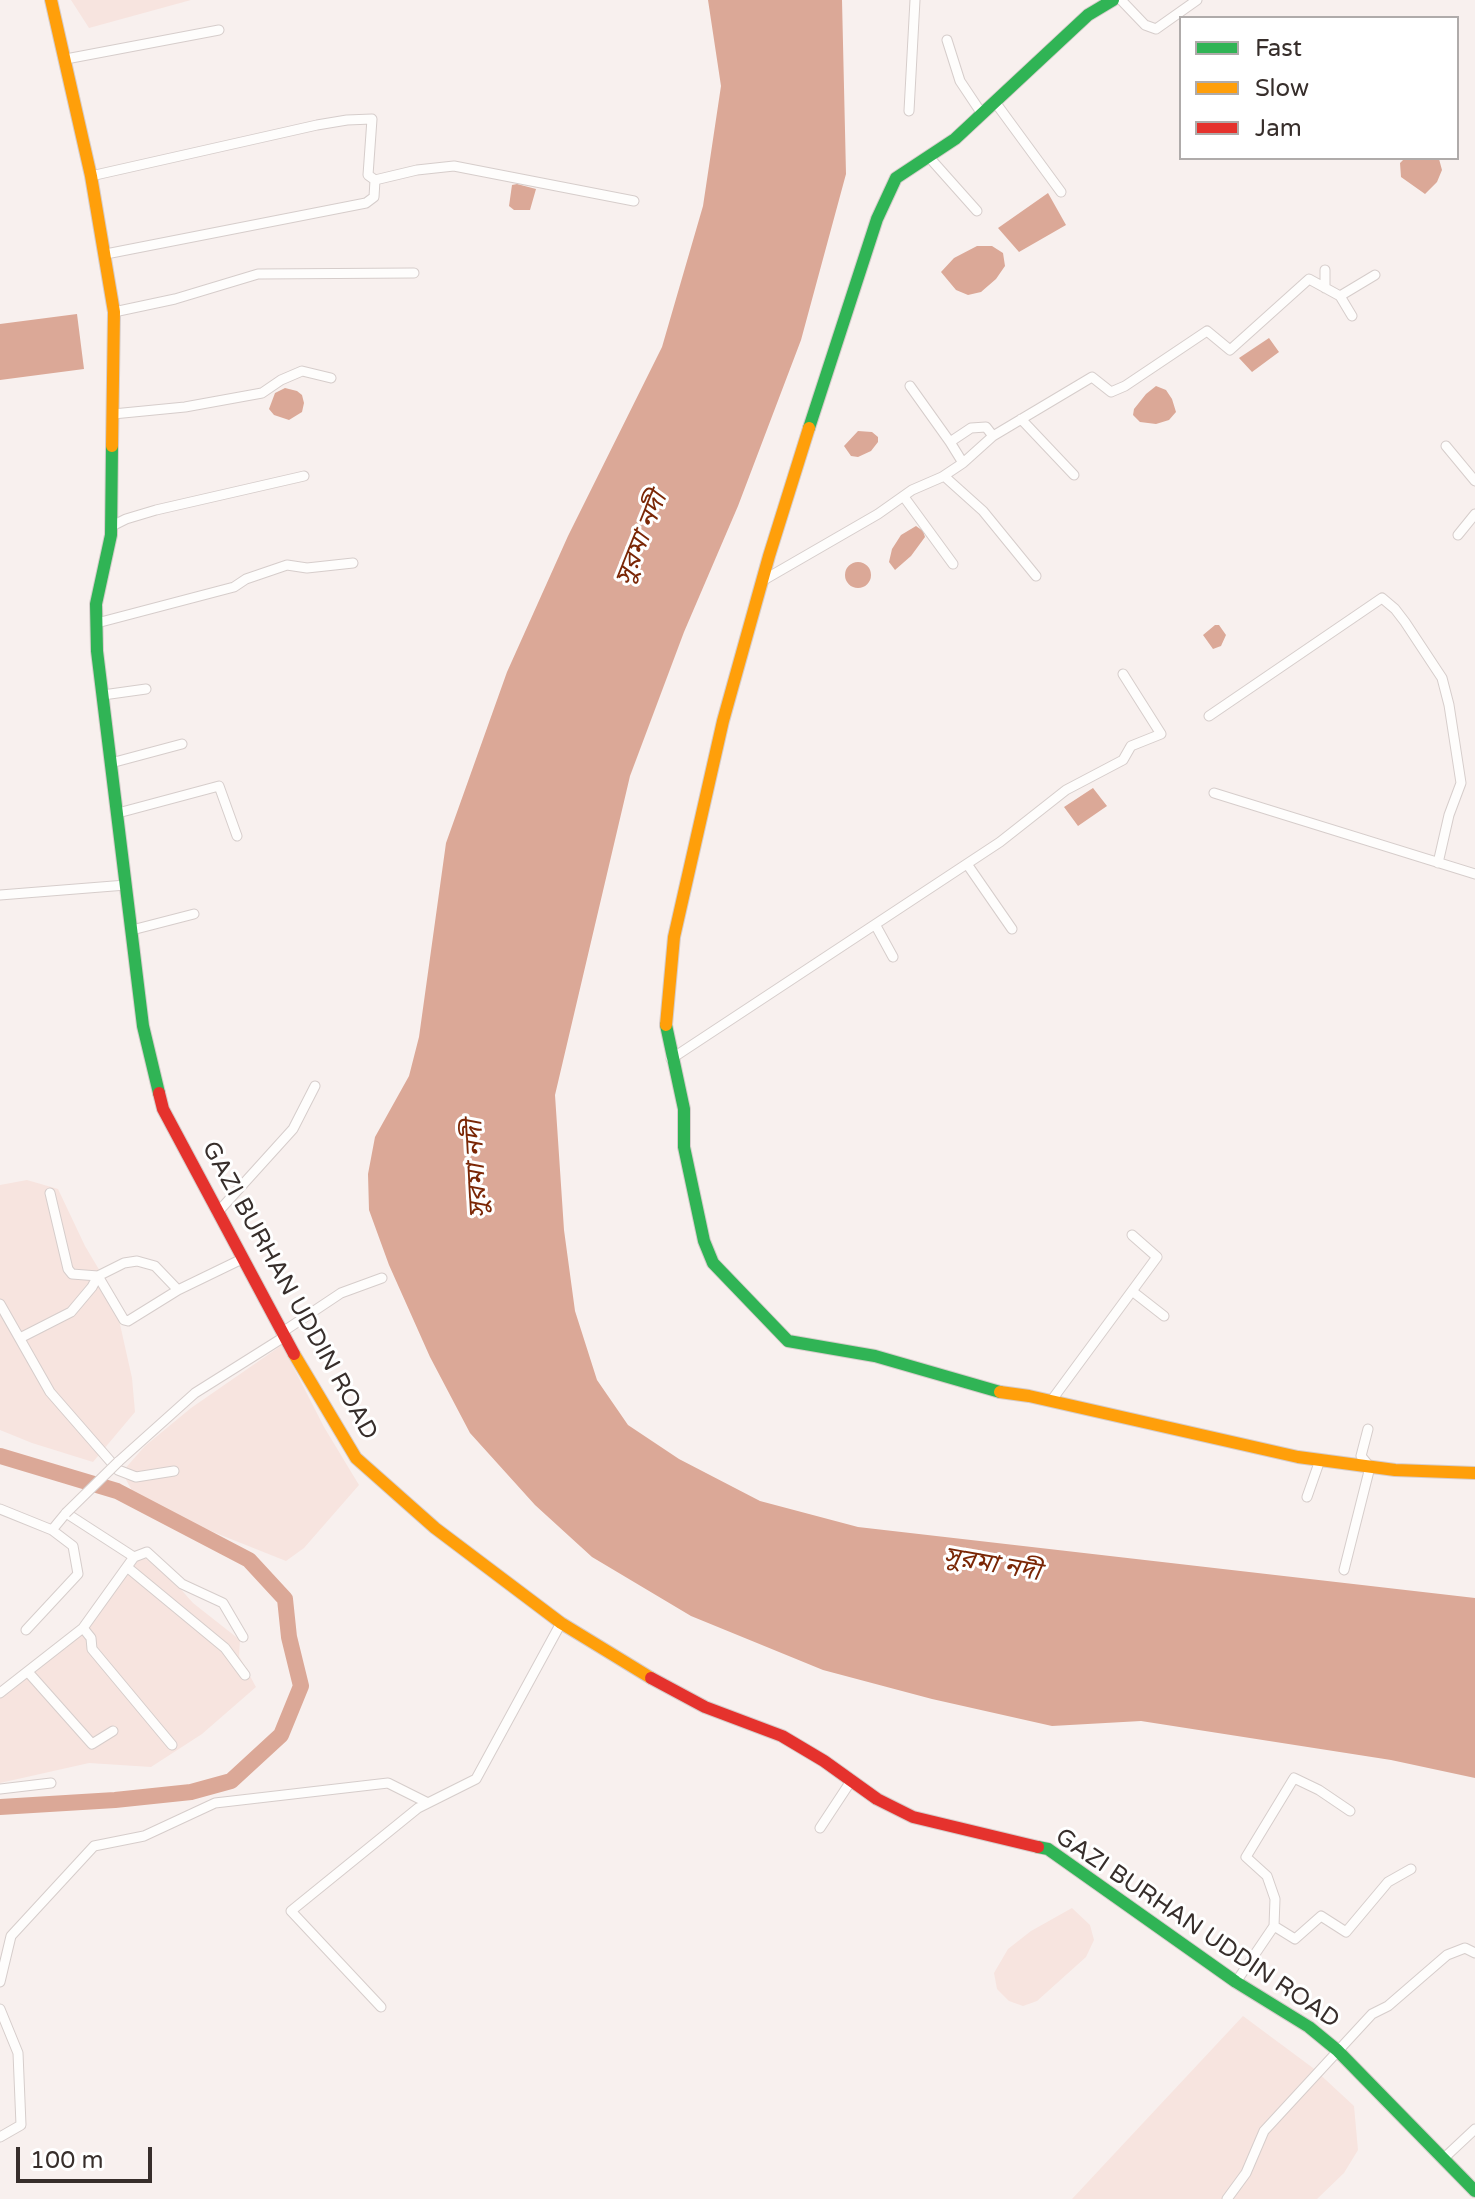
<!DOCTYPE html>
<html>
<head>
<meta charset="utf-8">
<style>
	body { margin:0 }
	#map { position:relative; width:1475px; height:2199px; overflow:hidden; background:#f8f0ee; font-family:"Varela Round",sans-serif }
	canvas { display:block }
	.legend { position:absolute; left:1179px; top:16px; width:280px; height:144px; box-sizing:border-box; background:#fff; border:2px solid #afabaa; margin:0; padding:10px 14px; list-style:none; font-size:24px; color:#372e2b }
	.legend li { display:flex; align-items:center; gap:16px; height:40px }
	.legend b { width:40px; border:2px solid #afabaa }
	.scale { position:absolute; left:16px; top:2147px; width:136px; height:36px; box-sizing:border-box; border:4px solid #372e2b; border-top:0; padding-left:10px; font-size:24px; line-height:28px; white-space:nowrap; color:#372e2b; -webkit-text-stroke:6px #fff; paint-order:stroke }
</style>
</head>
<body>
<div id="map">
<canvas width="1475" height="2199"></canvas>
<ul class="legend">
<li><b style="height:10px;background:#30b455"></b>Fast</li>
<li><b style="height:10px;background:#ff9f0a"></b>Slow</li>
<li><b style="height:10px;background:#e5322d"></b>Jam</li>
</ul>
<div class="scale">100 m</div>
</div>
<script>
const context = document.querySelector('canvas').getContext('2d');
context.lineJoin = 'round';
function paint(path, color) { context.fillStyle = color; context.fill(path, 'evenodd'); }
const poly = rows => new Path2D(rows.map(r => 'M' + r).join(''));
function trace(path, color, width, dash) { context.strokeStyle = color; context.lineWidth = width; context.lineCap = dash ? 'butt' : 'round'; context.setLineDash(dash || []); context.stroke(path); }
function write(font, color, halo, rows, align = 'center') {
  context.font = font + ' "Varela Round","Noto Sans Bengali",sans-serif'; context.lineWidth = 6; context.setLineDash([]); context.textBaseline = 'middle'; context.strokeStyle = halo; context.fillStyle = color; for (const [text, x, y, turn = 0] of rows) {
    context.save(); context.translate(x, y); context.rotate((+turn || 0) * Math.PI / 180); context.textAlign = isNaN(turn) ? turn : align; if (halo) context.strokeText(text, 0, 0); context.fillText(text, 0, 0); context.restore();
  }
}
paint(poly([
	[71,0,191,0,89,28],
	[27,1180,58,1189,85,1246,113,1293,132,1378,135,1412,93,1462,32,1443,0,1430,0,1185],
	[282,1345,324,1427,359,1485,304,1548,286,1561,138,1502,122,1472,145,1446,191,1408],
	[135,1553,162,1568,193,1603,240,1640,239,1656,256,1687,202,1734,151,1767,89,1763,0,1783,0,1695,80,1627],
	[1072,1908,1090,1925,1094,1940,1086,1957,1037,2001,1023,2006,1009,2001,997,1989,994,1973,1008,1949,1031,1931],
	[1243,2016,1313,2068,1354,2106,1358,2150,1344,2173,1317,2199,1072,2199]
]), '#f7e4df');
paint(poly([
	[708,0,842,0,846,174,801,340,738,506,684,632,630,776,555,1095,564,1230,575,1311,597,1380,628,1425,679,1459,760,1501,858,1527,1475,1598,1475,1778,1391,1760,1141,1721,1052,1726,932,1699,823,1670,691,1616,592,1557,535,1505,470,1433,430,1357,389,1265,369,1210,368,1174,375,1137,409,1076,419,1037,446,843,507,672,568,536,662,347,703,206,721,86],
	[1405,158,1439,159,1442,170,1437,182,1425,194,1401,177,1400,163],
	[517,184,536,189,530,210,514,210,509,206,512,185],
	[1048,193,1066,225,1019,252,998,228],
	[977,246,992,246,1003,253,1005,266,996,279,981,292,968,295,956,290,941,272,954,258],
	[77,314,84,369,0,380,0,324],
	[1269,338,1279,352,1252,372,1239,358],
	[1156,386,1166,390,1172,399,1176,412,1169,420,1156,424,1140,422,1133,415,1134,409,1146,394],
	[285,388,297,391,302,395,304,403,302,412,289,420,274,415,269,409,275,393],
	[858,431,872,432,878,437,878,442,871,451,858,457,851,456,844,446],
	[916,526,923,531,925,537,911,556,895,570,889,562,892,549,901,535],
	'845 575a13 13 0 1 1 26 0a13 13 0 1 1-26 0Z',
	[1215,625,1219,625,1226,635,1221,646,1213,649,1203,635],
	[1093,788,1107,806,1078,826,1064,807]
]), '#dba897');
trace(poly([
	[0,1456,117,1491,249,1560,285,1599,289,1637,301,1686,281,1735,231,1781,191,1792,115,1800,0,1807]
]), '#dba897', 16);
const street = poly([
	[1121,0,1145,25,1156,29,1197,0],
	[947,40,960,81,982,114],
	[66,59,219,30],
	[995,102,1061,192],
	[909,111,915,0],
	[928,156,977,211],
	[91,176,317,125,347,120,372,119,368,175,375,180,417,170,454,166,634,201],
	[106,254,366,203,374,197,375,180],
	[1325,288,1325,270],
	[1340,296,1352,316],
	[114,312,175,299,258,274,414,273],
	[910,386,950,442],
	[113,414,185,407,262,393,281,380,302,371,331,378],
	[1021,419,1074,475],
	[1446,446,1475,481],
	[963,463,993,436],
	[944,476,983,511,1036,576],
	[904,497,953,564],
	[111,530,114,525,126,519,156,510,304,476],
	[1458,535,1475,514],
	[762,581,878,514,912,490,942,477,963,463,950,442,971,428,986,427,993,436,1092,377,1111,392,1125,386,1207,331,1230,350,1309,279,1340,296,1375,275],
	[97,623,234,587,246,579,287,565,307,568,353,563],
	[103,695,146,689],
	[1209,716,1382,598,1395,609,1405,622,1442,678,1449,705,1461,783,1449,815,1438,863],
	[111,763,182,744],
	[1214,793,1475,874],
	[118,813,219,786,237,836],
	[967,864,1012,929],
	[0,895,126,885],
	[876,926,893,957],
	[132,930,194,914],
	[671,1059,1000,842,1066,790,1123,760,1131,746,1161,734,1123,674],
	[50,1193,68,1269,72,1274,98,1276,124,1263,137,1261,155,1266,178,1290,242,1259],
	[217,1213,293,1129,315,1086],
	[98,1276,124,1320,128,1321,178,1290],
	[1132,1291,1164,1316],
	[0,1304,50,1392,118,1470,136,1477,174,1471],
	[281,1333,341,1293,382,1278],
	[20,1338,71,1312,92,1287,98,1276],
	[1051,1401,1157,1257,1132,1235],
	[118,1462,195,1393,284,1337],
	[1307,1497,1320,1460],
	[0,1509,52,1530,66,1513,134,1557,83,1628,0,1693],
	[134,1557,147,1552,182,1584,223,1603,243,1637],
	[127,1567,225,1648,245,1675],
	[1344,1570,1370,1467,1361,1456,1368,1429],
	[83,1628,91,1638,92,1649,172,1745],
	[26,1630,78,1574,73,1546,52,1530],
	[28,1672,92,1744,113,1731],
	[0,1789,51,1783],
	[820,1828,851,1781],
	[1274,1926,1295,1939,1321,1916,1346,1932,1388,1882,1411,1869],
	[0,1982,11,1936,94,1846,144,1836,215,1803,388,1783,428,1803],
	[1236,1982,1274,1926,1275,1899,1267,1876,1246,1857,1294,1778,1319,1790,1350,1811],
	[381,2007,291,1911,418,1808,476,1779,561,1623],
	[0,2009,18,2053,21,2125,0,2137],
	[1443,2159,1475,2129],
	[1227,2199,1246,2173,1264,2131,1372,2014,1388,2006,1447,1955,1465,1948,1475,1953]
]);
const fast = poly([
	[809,428,877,219,896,178,955,139,1088,15,1113,0],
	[112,446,111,535,96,604,97,651,143,1026,159,1093],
	[666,1025,684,1109,684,1147,704,1241,713,1263,788,1341,875,1356,1000,1392],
	[1038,1847,1048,1849,1236,1982,1309,2027,1337,2050,1475,2191]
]);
const slow = poly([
	[51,0,91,176,114,312,112,446],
	[666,1025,674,937,723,721,769,556,809,428],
	[294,1354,356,1458,435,1528,561,1623,651,1678],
	[1000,1392,1029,1396,1298,1457,1395,1470,1475,1473]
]);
const jam = poly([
	[159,1093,163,1109,294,1354],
	[651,1678,705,1707,782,1736,824,1761,877,1799,913,1817,1038,1847]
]);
trace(street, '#d6cdcb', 11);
trace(fast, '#d6cdcb', 14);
trace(slow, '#d6cdcb', 14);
trace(jam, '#d6cdcb', 14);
trace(street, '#fefdfc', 9);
trace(fast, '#30b455', 12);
trace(slow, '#ff9f0a', 12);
trace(jam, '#e5322d', 12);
const streetBridge = poly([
	[66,1513,118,1462]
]);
trace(streetBridge, '#d6cdcb', 11, []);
trace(streetBridge, '#fefdfc', 9);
write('24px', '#372e2b', '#fff', [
	["GAZI BURHAN UDDIN ROAD",289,1291,61],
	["GAZI BURHAN UDDIN ROAD",1197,1929,34]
]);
write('italic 26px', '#7a2605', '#fff', [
	["সুরমা নদী",642,539,-68],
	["সুরমা নদী",477,1169,-93],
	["সুরমা নদী",992,1565,10]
]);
</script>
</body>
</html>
